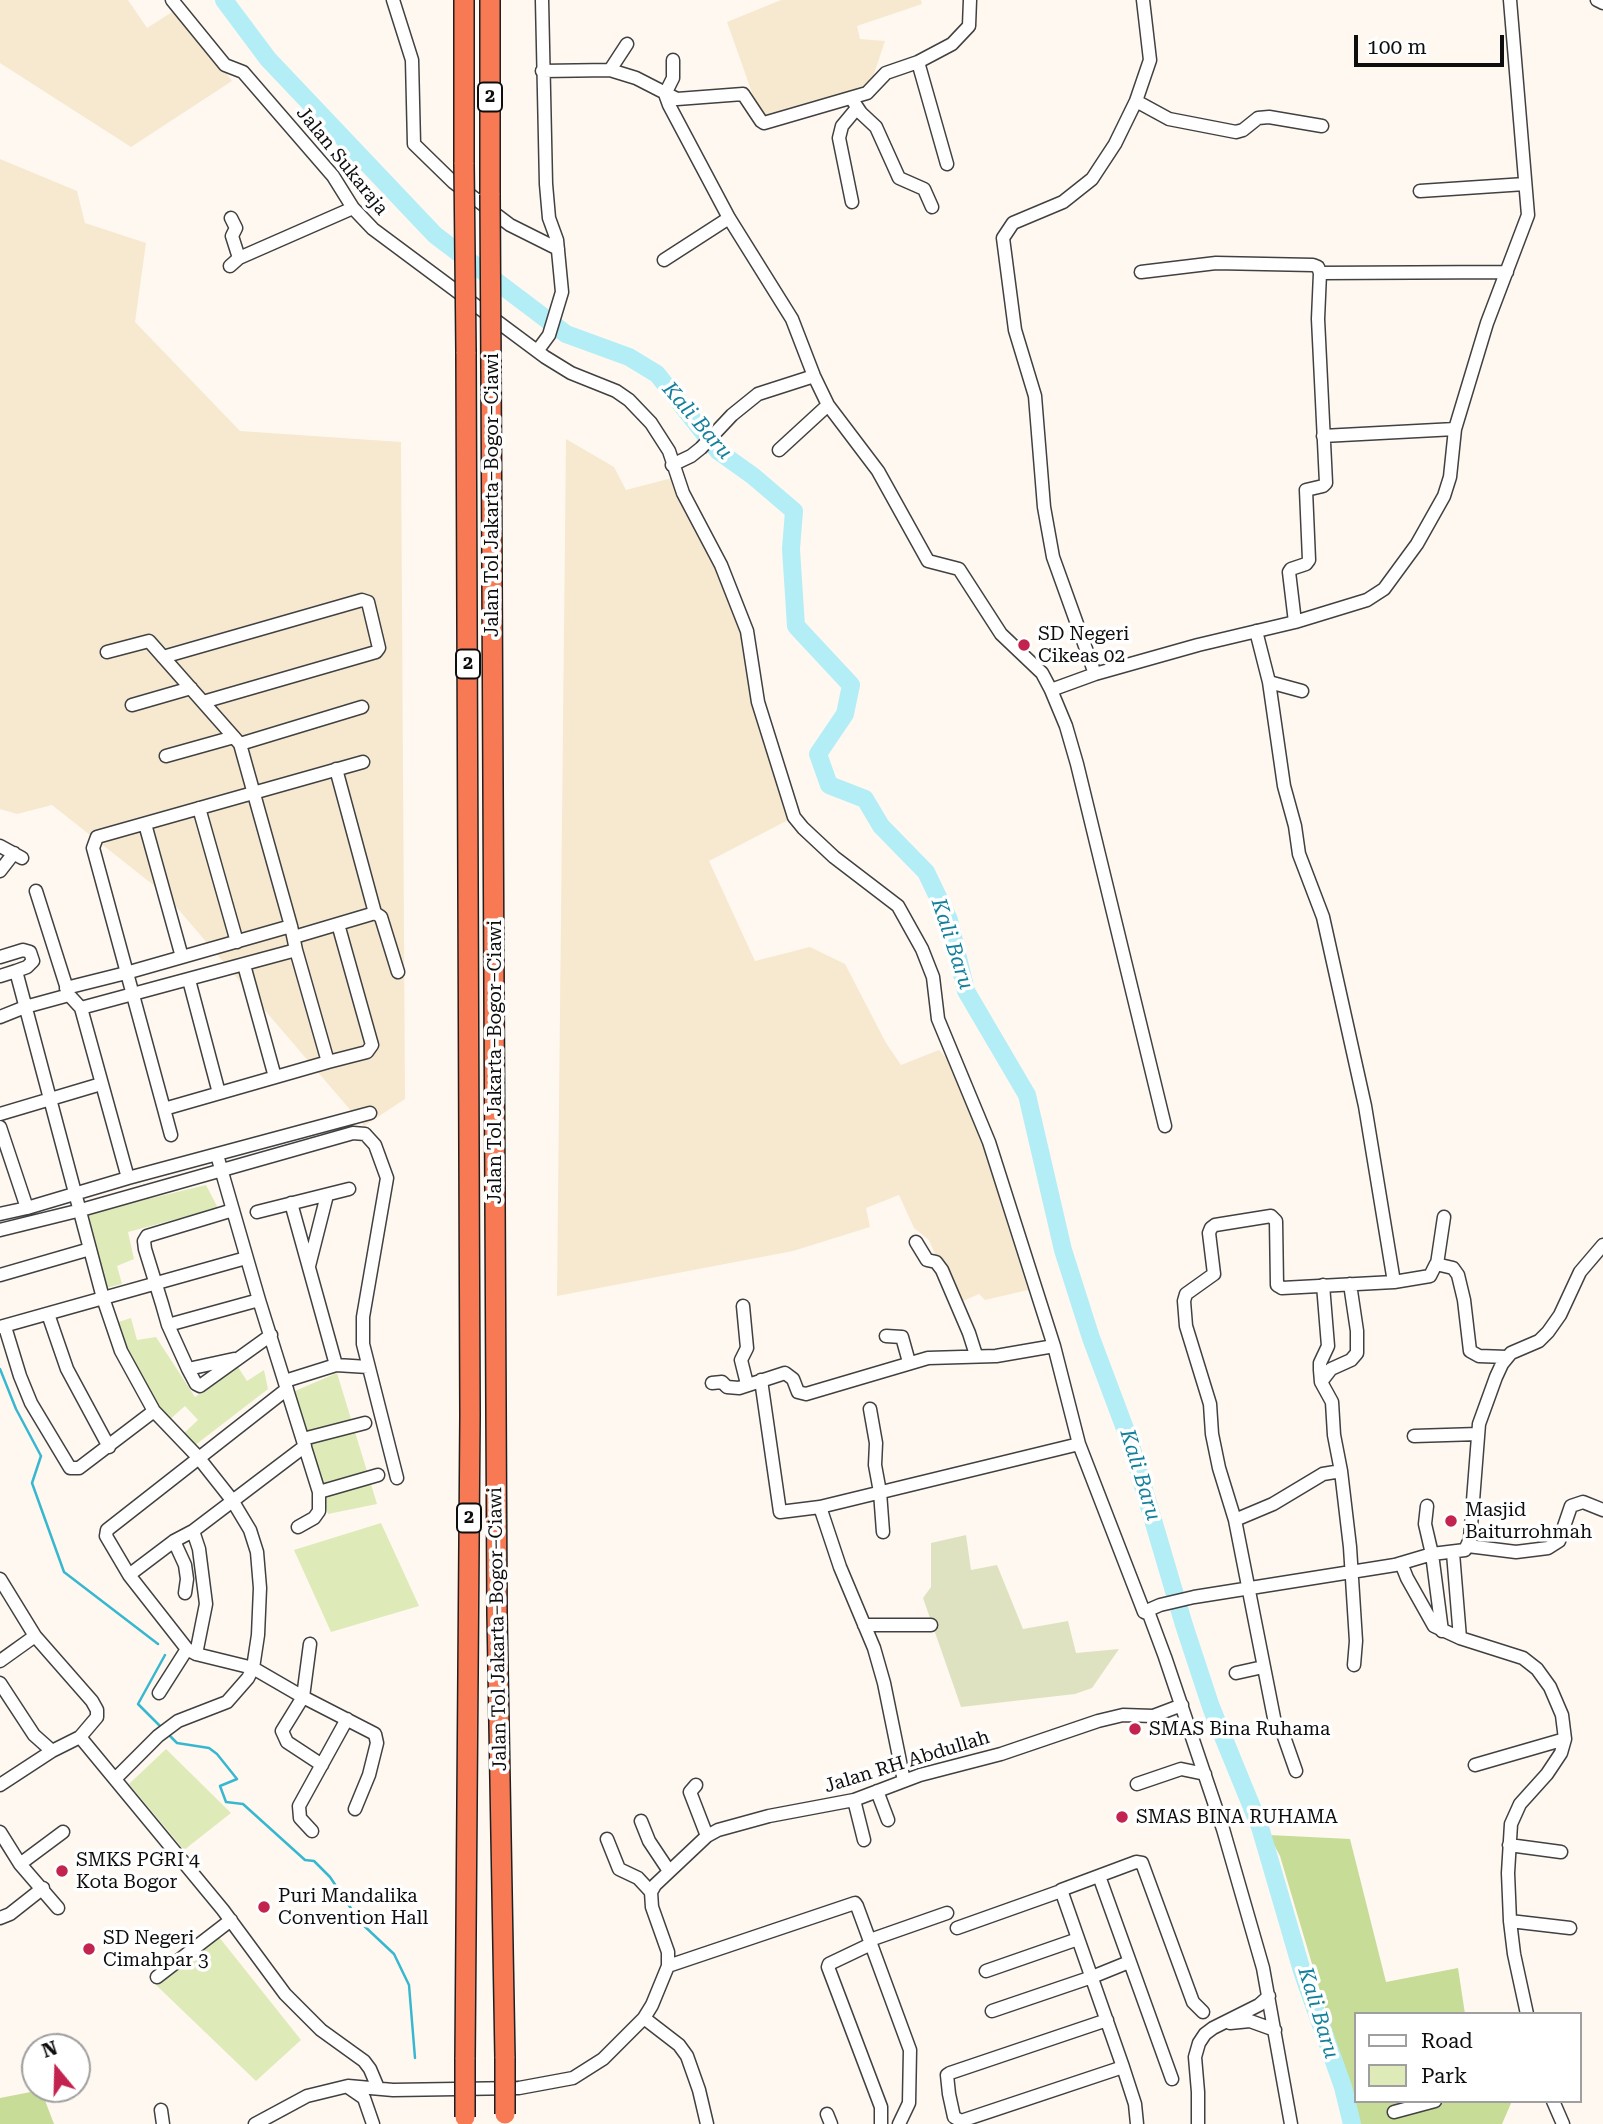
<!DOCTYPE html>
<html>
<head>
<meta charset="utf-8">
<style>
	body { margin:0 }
	#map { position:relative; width:1603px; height:2124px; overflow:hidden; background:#fff8f0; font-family:"Roboto Serif",serif }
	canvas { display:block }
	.legend { position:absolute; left:1354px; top:2012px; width:228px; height:91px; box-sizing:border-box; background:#fff; border:2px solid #9f9f9f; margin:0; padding:9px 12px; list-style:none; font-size:21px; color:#0e0e0e }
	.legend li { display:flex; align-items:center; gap:14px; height:35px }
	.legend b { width:35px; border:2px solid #9f9f9f }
	.north { position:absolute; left:21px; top:2033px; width:70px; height:70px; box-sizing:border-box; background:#fff; border:2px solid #9f9f9f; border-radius:50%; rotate:341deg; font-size:19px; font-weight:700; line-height:28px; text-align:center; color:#0e0e0e }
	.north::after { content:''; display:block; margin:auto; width:24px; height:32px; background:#c2234f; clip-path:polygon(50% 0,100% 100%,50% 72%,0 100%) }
	.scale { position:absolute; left:1354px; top:35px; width:150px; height:32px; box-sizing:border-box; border:4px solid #0e0e0e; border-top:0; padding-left:9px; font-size:21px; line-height:24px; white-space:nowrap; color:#0e0e0e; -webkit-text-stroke:5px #fff; paint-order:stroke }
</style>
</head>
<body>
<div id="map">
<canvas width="1603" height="2124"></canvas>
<ul class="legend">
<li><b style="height:9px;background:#fff"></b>Road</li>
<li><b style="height:19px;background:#deebb8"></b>Park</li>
</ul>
<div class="north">N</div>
<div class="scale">100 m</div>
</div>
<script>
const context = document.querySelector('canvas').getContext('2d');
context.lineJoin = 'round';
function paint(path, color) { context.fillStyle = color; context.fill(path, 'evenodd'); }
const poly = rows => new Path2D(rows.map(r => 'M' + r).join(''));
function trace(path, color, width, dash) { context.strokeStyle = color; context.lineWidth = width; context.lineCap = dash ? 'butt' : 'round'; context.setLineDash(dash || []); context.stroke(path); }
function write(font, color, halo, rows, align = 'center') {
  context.font = font + ' "Roboto Serif",serif'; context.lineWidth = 7; context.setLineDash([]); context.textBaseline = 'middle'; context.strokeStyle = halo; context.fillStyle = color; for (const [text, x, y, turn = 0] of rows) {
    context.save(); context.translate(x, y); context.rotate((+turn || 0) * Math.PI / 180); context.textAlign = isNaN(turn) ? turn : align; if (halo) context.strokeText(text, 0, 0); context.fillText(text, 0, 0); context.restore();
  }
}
paint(poly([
	[0,0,128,0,147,28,180,7,232,81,131,147,0,63],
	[781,0,921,0,922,4,857,26,860,39,885,41,870,86,762,121,727,22],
	[0,159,77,191,85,223,146,243,135,322,240,431,401,442,405,1099,364,1126,166,895,52,805,17,814,0,809],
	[566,439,614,467,626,490,672,478,747,631,757,696,794,817,709,861,755,961,810,947,845,964,886,1043,901,1065,939,1050,950,1062,986,1145,1001,1204,1028,1290,985,1300,979,1294,956,1304,929,1240,914,1228,899,1195,866,1208,870,1227,793,1251,557,1296]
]), '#f6e9cf');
paint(poly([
	[206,1185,218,1208,128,1232,134,1259,117,1266,122,1284,106,1288,86,1214],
	[131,1318,137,1340,156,1337,195,1397,238,1367,247,1381,264,1370,268,1389,194,1446,183,1434,198,1420,185,1406,168,1421,153,1405,125,1352,115,1323],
	[337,1373,377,1504,328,1514,295,1391],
	[381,1523,419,1606,331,1632,294,1550],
	[166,1749,231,1813,184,1850,129,1784],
	[219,1937,301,2040,256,2081,156,1985]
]), '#deebb8');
paint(poly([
	[1269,1835,1350,1839,1386,1982,1458,1968,1465,2014,1356,2014,1356,2101,1512,2101,1502,2124,1350,2124,1353,2102,1280,1856],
	[41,2090,54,2124,0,2124,0,2098]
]), '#c6dc97');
paint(poly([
	[966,1535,971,1570,997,1565,1023,1629,1068,1621,1076,1653,1119,1649,1092,1688,1075,1694,961,1707,923,1598,931,1587,931,1543]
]), '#dfe2c0');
trace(poly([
	[0,1369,16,1409,41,1456,32,1483,64,1572,158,1644],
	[162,1728,138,1704,165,1655],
	[167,1733,177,1743,209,1748,217,1754,237,1779,220,1786,226,1802,243,1804,305,1860,314,1861,330,1877,360,1922,394,1954,409,1985,415,2058]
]), '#38b7d0', 2.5);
trace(poly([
	[224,0,268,59,435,235,566,334,629,357,657,374,718,451,753,476,794,511,791,549,796,626,851,685,845,714,818,754,829,785,865,799,881,826,926,872,949,920,966,991,1027,1095,1063,1250,1091,1338,1130,1442,1184,1625,1211,1707,1260,1827,1302,1971,1343,2087,1352,2124]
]), '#b3eef7', 18);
const minor = poly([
	[172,0,225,65,243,72,333,176,353,208,373,229,545,357,571,373,616,391,629,400,651,423,669,451,683,493,721,565,747,631,758,702,794,817,803,828,834,857,898,906,922,949,933,977,938,1019,989,1142,1054,1346,1079,1444,1144,1612,1149,1614,1165,1657,1223,1829,1263,1968,1291,2124],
	[393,0,412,60,414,144,453,182,510,225,558,249],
	[1597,0,1603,3],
	[673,60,673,78,665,94,669,105,729,218,792,319,814,376,828,405,878,471,928,561,959,569,1001,634,1042,673,1051,690,1066,726,1077,764,1165,1126],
	[918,62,947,164],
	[610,70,627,44],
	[542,71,610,70,636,78,677,99,743,94,761,121,764,123,867,93,886,73,918,62,952,44,969,26,970,0],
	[851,98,861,113,876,127,899,178,924,189,932,207],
	[1136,101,1169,119,1236,132,1243,130,1258,118,1269,117,1322,126],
	[1420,191,1525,184],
	[852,202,839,138,842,126,857,108],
	[231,218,236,228,232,236,239,258],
	[664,260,729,218],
	[230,266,239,258,353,208],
	[1141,272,1216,263,1313,265,1318,267,1320,273,1318,319,1326,483,1323,486,1306,490,1309,560,1306,564,1291,569,1289,572,1295,622],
	[1320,273,1507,272],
	[538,350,549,335,562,292,557,240,549,218,546,184,542,0],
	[1323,436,1455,429],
	[779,450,828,405],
	[672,465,691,456,701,448,732,415,758,394,814,376],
	[1256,631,1269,682,1302,691],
	[107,652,149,641,240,744,291,926],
	[163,657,362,600,368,602,379,648,376,652,203,702],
	[1095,674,1053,557,1044,507,1035,396,1015,330,1003,238,1013,223,1063,202,1092,179,1115,144,1136,101,1150,60,1143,0],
	[1269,682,1284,786,1295,826,1299,854,1323,917,1365,1106,1394,1282,1282,1288,1277,1285,1276,1221,1271,1216,1215,1225,1211,1228,1209,1233,1214,1274,1186,1294,1184,1301,1186,1326,1210,1404,1212,1434,1219,1468,1235,1520,1276,1728,1282,1731,1296,1771],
	[1051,690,1095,674,1198,645,1295,622,1367,600,1384,589,1417,544,1444,496,1450,477,1455,429,1487,323,1528,215,1510,0],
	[132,705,191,688],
	[240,744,362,707],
	[166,756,234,737],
	[336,769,375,913,381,917,398,972],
	[199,808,237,942],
	[145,824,182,957],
	[0,846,22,858],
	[0,871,14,853],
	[36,891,69,995],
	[294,937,375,913],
	[296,950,328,1062,164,1109,93,848,97,837,363,762],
	[0,957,23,950,30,952,33,961,27,967,16,971],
	[244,965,275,1077],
	[0,976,16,971,103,1298,121,1351,154,1411,198,1457,232,1500,250,1530,257,1552,260,1588,258,1635,253,1668,248,1678,227,1702,178,1721,158,1736,116,1778],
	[189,980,219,1093],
	[66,988,126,973,291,926,296,950,81,1008],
	[0,1017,25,1007,69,995,81,1008,128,1178,27,1208,0,1214],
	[328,1062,367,1052,372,1045,338,924],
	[164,1109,171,1135],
	[0,1114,101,1084],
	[0,1127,27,1208],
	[217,1155,259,1300,319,1492,319,1511,314,1518,298,1527],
	[128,1178,370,1113],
	[291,1203,336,1365],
	[233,1210,147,1236,144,1241,145,1249,162,1304,168,1325,188,1369,196,1384,200,1386,271,1335],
	[257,1212,349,1189],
	[0,1230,81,1210,353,1133,365,1134,375,1145,387,1178,363,1317,363,1344,397,1478],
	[916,1242,927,1260,936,1262,942,1270,969,1333,976,1355],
	[1437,1264,1444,1217],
	[309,1266,327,1195],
	[0,1275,90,1249],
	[1394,1282,1430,1276,1436,1264,1453,1268,1458,1275,1464,1300,1470,1351,1479,1356,1507,1357],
	[1323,1285,1328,1346,1320,1363,1320,1370,1321,1382,1332,1402,1334,1435,1341,1471,1350,1547,1356,1641,1354,1665],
	[743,1306,747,1348,741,1360,747,1384],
	[48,1314,67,1369,109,1447],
	[168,1325,259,1300],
	[0,1327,246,1258],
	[5,1327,20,1376,31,1403,70,1468,79,1468,154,1411],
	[886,1336,902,1337,909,1362],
	[188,1369,234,1359],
	[761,1380,780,1512,820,1507,1079,1444],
	[285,1381,336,1365,368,1367],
	[1321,1382,1331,1369,1351,1360,1357,1353,1357,1331,1350,1284],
	[712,1383,722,1382,727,1387,739,1388,785,1373,793,1379,798,1392,806,1394,928,1358,996,1356,1054,1346],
	[287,1389,107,1530,106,1536,129,1575,187,1649,196,1654,253,1668,303,1697,375,1734,377,1743,369,1775,355,1809],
	[870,1409,876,1443,875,1465,880,1492,883,1532],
	[1414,1436,1478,1434],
	[303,1439,365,1423],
	[319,1492,378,1475],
	[1427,1506,1425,1524,1432,1554,1442,1631],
	[820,1507,840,1567,874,1648,884,1683,904,1781],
	[1235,1520,1273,1504,1323,1474,1341,1471],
	[193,1531,199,1549,206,1604,196,1654],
	[174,1541,185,1565,187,1579,185,1593],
	[1468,1546,1516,1552,1548,1548,1559,1541,1571,1506,1583,1502,1603,1510],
	[1453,1553,1460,1638],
	[1401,1563,1407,1578,1434,1626,1460,1638,1523,1658,1537,1669,1550,1687,1562,1715,1565,1739,1561,1753,1547,1774,1520,1804,1511,1824,1508,1873,1510,1921,1514,1954,1527,2014],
	[129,1575,174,1541,193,1531,305,1446],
	[0,1579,35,1636,92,1701,97,1710,97,1717,80,1737,52,1751,34,1735,0,1683],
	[1144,1612,1160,1605,1194,1597,1395,1565,1432,1554,1465,1550,1470,1539,1479,1424,1496,1377,1502,1364,1511,1353,1539,1341,1548,1332,1560,1315,1580,1272,1603,1245],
	[864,1625,931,1625],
	[310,1644,303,1697,282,1731,287,1742,322,1765],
	[0,1661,35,1636],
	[1236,1673,1263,1667],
	[159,1693,187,1649],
	[80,1737,223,1910,285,1994,321,2030,364,2061,370,2069,378,2088],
	[1475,1765,1565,1739],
	[1137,1784,1181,1769,1205,1774],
	[0,1785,52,1751],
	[696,1785,690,1792,707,1836],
	[877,1791,888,1820],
	[854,1800,864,1840],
	[641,1821,649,1841,669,1871],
	[312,1831,300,1818,299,1806,347,1719],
	[0,1832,20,1864,58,1908],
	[607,1839,619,1869,638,1878,651,1892],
	[1509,1845,1561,1852],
	[20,1864,63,1832],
	[1099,1876,1172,2079],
	[0,1918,10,1914,43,1888],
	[1510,1921,1570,1928],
	[957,1928,1061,1891],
	[870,1940,947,1913],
	[871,1944,829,1964,828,1967,881,2107,881,2124],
	[668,1966,855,1903,857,1906,910,2050,909,2103,899,2124],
	[986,1971,1078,1939],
	[157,1977,231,1920],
	[992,2011,1092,1977,1129,1962],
	[644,2018,679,2045,687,2056,699,2090,707,2124],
	[1107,2020,950,2073,947,2075,949,2094,954,2117,961,2121,1123,2067],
	[1230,2023,1250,2021,1275,2030],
	[348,2087,364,2098,373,2124],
	[1553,2101,1563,2124],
	[161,2110,163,2124],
	[1394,2112,1435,2101],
	[827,2114,831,2124],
	[255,2124,307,2096,348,2086,393,2090,519,2088,573,2078,603,2059,644,2018,652,2005,668,1966,668,1952,652,1907,651,1892,655,1885,707,1836,718,1830,769,1816,854,1800,920,1775,1001,1754,1098,1721,1123,1715,1153,1716,1182,1705],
	[1137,2124,1135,2104,1123,2067,1061,1890,1136,1862,1142,1863,1193,2002,1203,2012],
	[1198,2124,1198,2092,1195,2057,1199,2043,1205,2034,1213,2028,1259,2005,1269,1996]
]);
const highway = poly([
	[464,0,464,164],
	[490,0,490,195],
	[491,369,497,1613,505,2058],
	[465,2059,470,1415,466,352]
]);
trace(minor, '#414141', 15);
trace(highway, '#1f1f1f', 22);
trace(minor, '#fff', 12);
trace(highway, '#f77a55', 19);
const highwayBridge = poly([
	[464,164,466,352],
	[490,195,491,369],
	[465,2059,465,2117],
	[505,2114,505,2058]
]);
trace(highwayBridge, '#1f1f1f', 22, []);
trace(highwayBridge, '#f77a55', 19);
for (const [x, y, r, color] of [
	[1024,645,7,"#c2234f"],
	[1451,1521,7,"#c2234f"],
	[1135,1729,7,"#c2234f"],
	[1122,1817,7,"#c2234f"],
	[62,1871,7,"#c2234f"],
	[264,1907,7,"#c2234f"],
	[89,1949,7,"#c2234f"]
]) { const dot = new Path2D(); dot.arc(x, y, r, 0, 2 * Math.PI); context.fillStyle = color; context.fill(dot); trace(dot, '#fff', 2.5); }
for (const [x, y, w] of [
	[490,97,24],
	[468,664,24],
	[469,1518,24]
]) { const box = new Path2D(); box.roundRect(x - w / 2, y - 14.5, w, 29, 5); context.fillStyle = '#fff'; context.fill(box); trace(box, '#0e0e0e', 2); }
write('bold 18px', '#0e0e0e', null, [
	["2",490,97],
	["2",468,664],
	["2",469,1518]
]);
write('19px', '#0e0e0e', '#fff', [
	["Jalan Sukaraja",342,161,51],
	["Jalan Tol Jakarta–Bogor–Ciawi",492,495,-90],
	["Jalan Tol Jakarta–Bogor–Ciawi",495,1062,-90],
	["Jalan Tol Jakarta–Bogor–Ciawi",498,1629,-91],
	["Jalan RH Abdullah",907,1762,-17]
]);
write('19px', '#0e0e0e', '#fff', [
	["SD Negeri",1038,634],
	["Cikeas 02",1038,656],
	["Masjid",1465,1510],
	["Baiturrohmah",1465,1532],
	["SMAS Bina Ruhama",1149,1729],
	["SMAS BINA RUHAMA",1136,1817],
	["SMKS PGRI 4",76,1860],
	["Kota Bogor",76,1882],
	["Puri Mandalika",278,1896],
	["Convention Hall",278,1918],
	["SD Negeri",103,1938],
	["Cimahpar 3",103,1960]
], 'left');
write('italic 21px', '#14809c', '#fff', [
	["Kali Baru",697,421,49],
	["Kali Baru",952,944,72],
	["Kali Baru",1140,1475,73],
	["Kali Baru",1318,2013,73]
]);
</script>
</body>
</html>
